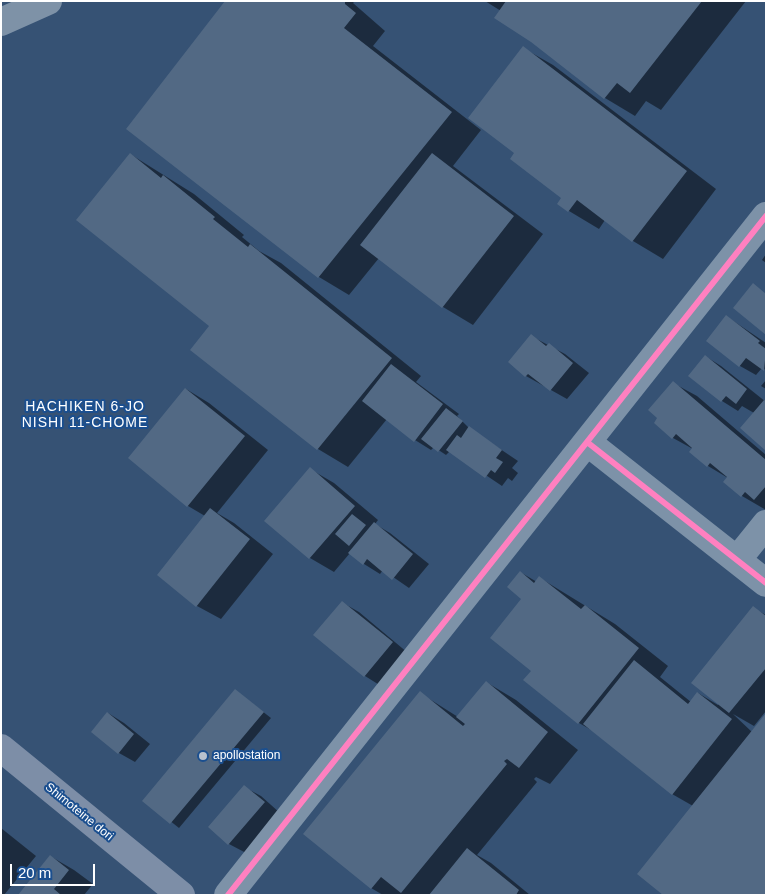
<!DOCTYPE html>
<html>
<head>
<meta charset="utf-8">
<style>
	body { margin:0 }
	#map { position:relative; width:767px; height:896px; overflow:hidden; background:#365274; font-family:Arial,sans-serif }
	canvas { display:block }
	.frame { position:absolute; inset:0; border:2px solid #fff; pointer-events:none }
	.scale { position:absolute; left:10px; top:864px; width:85px; height:22px; box-sizing:border-box; border:2px solid #fff; border-top:0; padding-left:6px; font-size:15px; line-height:18px; white-space:nowrap; color:#fff; -webkit-text-stroke:4px #1b4f8f; paint-order:stroke }
</style>
</head>
<body>
<div id="map">
<canvas width="767" height="896"></canvas>
<div class="frame"></div>
<div class="scale">20 m</div>
</div>
<script>
const context = document.querySelector('canvas').getContext('2d');
context.lineJoin = 'round';
function paint(path, color) { context.fillStyle = color; context.fill(path, 'evenodd'); }
const poly = rows => new Path2D(rows.map(r => 'M' + r).join(''));
function trace(path, color, width, dash) { context.strokeStyle = color; context.lineWidth = width; context.lineCap = dash ? 'butt' : 'round'; context.setLineDash(dash || []); context.stroke(path); }
function write(font, color, halo, rows, align = 'center') {
  context.font = font + ' Arial,sans-serif'; context.lineWidth = 4; context.setLineDash([]); context.textBaseline = 'middle'; context.strokeStyle = halo; context.fillStyle = color; for (const [text, x, y, turn = 0] of rows) {
    context.save(); context.translate(x, y); context.rotate((+turn || 0) * Math.PI / 180); context.textAlign = isNaN(turn) ? turn : align; if (halo) context.strokeText(text, 0, 0); context.fillText(text, 0, 0); context.restore();
  }
}
paint(poly([
	[226,1,355,1,353,3,385,31,373,46,481,130,453,166,543,234,473,325,443,307,379,258,349,295,319,277,128,128],
	[485,1,746,1,661,110,646,101,635,116,605,98,531,41,501,11],
	[523,48,553,65,716,189,663,259,633,241,605,220,599,229,569,211,559,203,563,198,516,153],
	[130,154,194,194,244,235,242,237,259,251,281,263,421,376,416,382,459,414,457,416,469,428,518,461,512,468,518,473,512,481,508,478,502,486,450,451,446,455,434,447,431,450,415,440,387,419,348,467,318,449,192,349,211,326],
	[766,254,766,263,762,260],
	[726,316,766,343,766,370,762,368,756,375,740,366],
	[531,336,565,354,589,373,567,399,526,376,509,362],
	[705,356,721,366,766,402,754,413,742,406,738,411,722,401,689,376],
	[766,380,766,389,761,386],
	[673,383,697,396,766,455,766,510,742,496,725,482,728,478,708,466,693,449,673,438,656,422],
	[186,389,209,403,268,450,217,513,234,523,273,554,221,619,197,606,205,516,188,506],
	[310,469,334,483,378,520,375,524,390,533,429,564,409,588,383,570,380,574,364,564,350,553,334,572,310,558,266,521],
	[520,572,537,582,540,578,615,624,668,666,660,677,691,702,698,693,718,705,753,608,766,615,766,711,754,726,733,714,752,732,693,806,672,794,593,731,579,723,532,671],
	[343,603,359,612,408,653,381,686,365,676,315,635],
	[486,682,516,700,578,750,550,784,536,777,534,779,537,782,477,855,491,863,530,895,383,895,371,888,420,693,458,717],
	[235,690,271,718,179,828,144,800],
	[108,713,124,723,150,744,135,762,119,753],
	[244,787,261,796,280,813,246,853,229,844,210,827],
	[1,828,36,856,4,895,1,895],
	[50,856,74,870,93,884,84,895,20,895]
]), '#0007');
paint(poly([
	[225,1,345,1,345,4,356,13,344,28,452,112,318,278,126,129],
	[506,1,702,1,630,93,617,83,604,99,531,42,494,18],
	[523,46,687,171,632,242,577,200,568,212,557,204,561,198,510,159,514,153,468,118],
	[130,153,161,178,163,175,215,217,213,219,248,247,250,244,392,358,317,450,190,350,209,326,76,220],
	[432,153,514,216,442,308,360,245],
	[753,283,766,294,766,335,733,308],
	[726,315,760,341,758,343,766,349,764,371,746,358,739,367,706,341],
	[531,334,546,346,549,343,573,363,550,391,528,374,525,377,508,362],
	[705,355,747,389,736,404,726,396,721,402,688,376],
	[391,364,443,404,414,442,362,401],
	[673,381,766,460,766,486,754,500,745,492,741,497,723,482,727,477,710,463,707,467,689,452,692,448,676,434,672,439,654,423,657,418,648,410],
	[185,388,245,436,187,507,128,458],
	[764,400,766,401,766,451,740,428],
	[446,408,463,421,438,452,421,439],
	[469,426,502,450,496,458,503,462,495,473,491,470,485,478,446,450,457,435,461,438],
	[310,467,355,506,309,559,264,521],
	[210,508,250,539,196,607,157,575],
	[352,514,366,525,349,546,335,534],
	[374,522,413,554,392,580,367,559,363,565,348,553],
	[520,571,534,583,539,576,581,609,585,605,639,648,578,724,523,680,531,671,490,638,521,599,507,587],
	[342,601,393,642,364,677,313,635],
	[753,606,766,616,766,668,729,713,691,683],
	[634,660,688,704,697,692,732,719,672,795,583,724],
	[486,681,548,732,519,768,507,759,504,761,507,764,401,893,381,877,371,889,303,834,420,691,463,726,465,724,456,717],
	[235,689,264,712,170,824,142,801],
	[107,712,134,734,118,754,91,732],
	[766,713,766,895,663,895,637,874],
	[244,785,265,802,228,845,208,827],
	[467,848,519,890,516,895,429,895],
	[50,855,69,870,54,889,61,895,18,895]
]), '#526984');
trace(poly([
	[587,442,766,583],
	[737,560,766,524],
	[228,895,766,216]
]), '#7d92a8', 28);
trace(poly([
	[1,748,181,895]
]), '#7d8ea7', 28);
trace(poly([
	[1,22,48,1]
]), '#7e92a7', 28);
trace(poly([
	[587,442,766,583],
	[228,895,766,216]
]), '#ff80c0', 6);
for (const [x, y, r, color] of [
	[203,756,5,"#b9c2ce"]
]) { const dot = new Path2D(); dot.arc(x, y, r, 0, 2 * Math.PI); context.fillStyle = color; context.fill(dot); trace(dot, '#1b4f8f', 2); }
write('12px', '#fff', '#1b4f8f', [
	["apollostation",213,756]
], 'left');
write('12px', '#fff', '#1b4f8f', [
	["Shimoteine dori",79,812,39]
]);
context.letterSpacing = '1px';
write('14px', '#fff', '#1b4f8f', [
	["HACHIKEN 6-JO",85,407],
	["NISHI 11-CHOME",85,423]
]);
context.letterSpacing = '0px';
</script>
</body>
</html>
